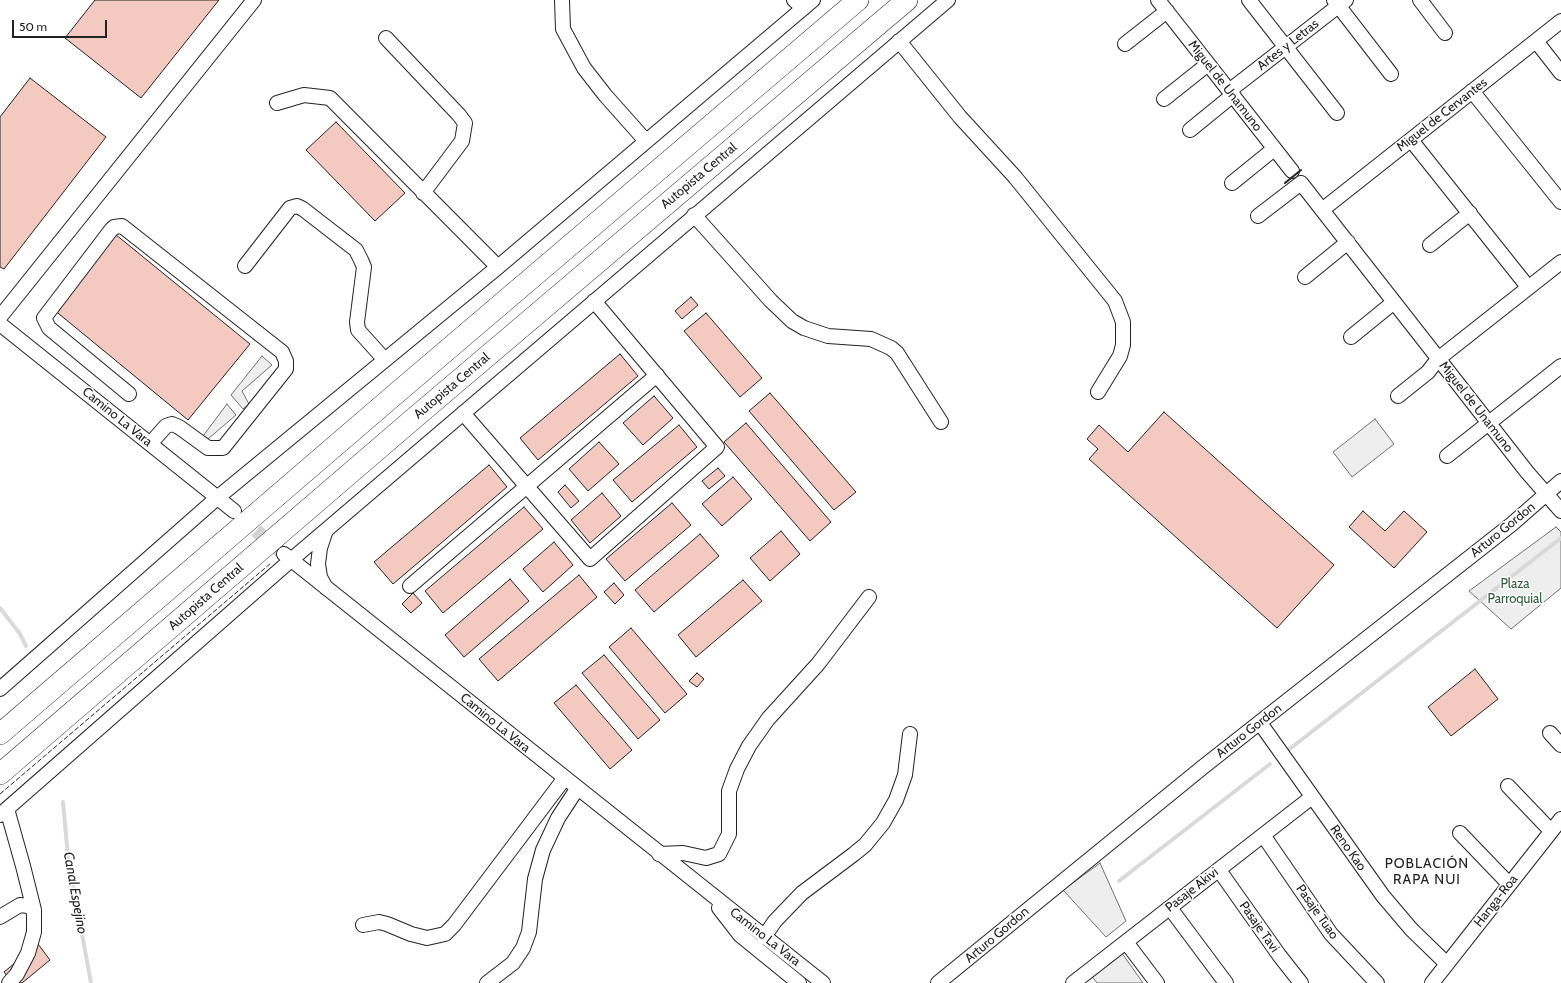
<!DOCTYPE html>
<html>
<head>
<meta charset="utf-8">
<style>
	body { margin:0 }
	#map { position:relative; width:1561px; height:983px; overflow:hidden; background:#fff; font-family:Cabin,sans-serif }
	canvas { display:block }
	.scale { position:absolute; left:12px; top:20px; width:95px; height:18px; box-sizing:border-box; border:2px solid #222; border-top:0; padding-left:5px; font-size:12px; line-height:14px; white-space:nowrap; color:#222; -webkit-text-stroke:3px #fff; paint-order:stroke }
</style>
</head>
<body>
<div id="map">
<canvas width="1561" height="983"></canvas>
<div class="scale">50 m</div>
</div>
<script>
const context = document.querySelector('canvas').getContext('2d');
context.lineJoin = 'round';
function paint(path, color) { context.fillStyle = color; context.fill(path, 'evenodd'); }
const poly = rows => new Path2D(rows.map(r => 'M' + r).join(''));
function trace(path, color, width, dash) { context.strokeStyle = color; context.lineWidth = width; context.lineCap = dash ? 'butt' : 'round'; context.setLineDash(dash || []); context.stroke(path); }
function write(font, color, halo, rows, align = 'center') {
  context.font = font + ' Cabin,sans-serif'; context.lineWidth = 3; context.setLineDash([]); context.textBaseline = 'middle'; context.strokeStyle = halo; context.fillStyle = color; for (const [text, x, y, turn = 0] of rows) {
    context.save(); context.translate(x, y); context.rotate((+turn || 0) * Math.PI / 180); context.textAlign = isNaN(turn) ? turn : align; if (halo) context.strokeText(text, 0, 0); context.fillText(text, 0, 0); context.restore();
  }
}
const green = poly([
	[262,356,272,365,242,391,249,404,243,409,231,395,262,356],
	[227,404,236,415,208,439,203,436,227,404],
	[1375,419,1394,444,1352,477,1333,452,1375,419],
	[1556,527,1561,532,1561,588,1511,629,1469,591,1556,527],
	[1100,863,1126,921,1106,937,1063,890,1100,863],
	[1119,949,1143,983,1097,983,1091,975,1119,949]
]);
paint(green, '#eee');
trace(green, '#6f6f6f', 1);
trace(poly([
	[0,608,20,634,26,646],
	[1287,751,1561,538],
	[63,802,68,857,91,983],
	[1119,881,1270,764]
]), '#d9d9d9', 4);
const building = poly([
	[95,0,219,0,141,98,65,38,95,0],
	[30,78,106,137,4,269,0,267,0,117,30,78],
	[336,122,405,193,375,221,306,150,336,122],
	[115,234,250,344,188,420,53,309,115,234],
	[691,297,698,305,682,319,675,311,691,297],
	[706,313,762,378,740,397,684,331,706,313],
	[620,354,638,376,538,460,520,438,620,354],
	[770,393,856,492,834,510,749,411,770,393],
	[654,396,673,418,643,445,623,423,654,396],
	[1164,412,1334,565,1277,628,1089,459,1098,449,1087,439,1099,425,1128,452,1164,412],
	[746,423,831,522,810,541,724,442,746,423],
	[679,425,697,447,632,502,613,480,679,425],
	[599,442,619,464,588,491,569,469,599,442],
	[489,465,507,487,393,584,374,562,489,465],
	[718,468,725,476,709,489,702,481,718,468],
	[733,477,752,499,722,526,702,504,733,477],
	[565,485,579,501,571,508,558,492,565,485],
	[602,493,621,516,590,543,571,520,602,493],
	[672,503,691,525,625,581,606,559,672,503],
	[524,507,543,529,443,613,425,591,524,507],
	[1363,511,1385,531,1404,511,1427,532,1394,568,1349,527,1363,511],
	[781,531,800,554,770,581,750,558,781,531],
	[700,534,719,556,654,612,635,590,700,534],
	[554,542,573,565,543,592,523,569,554,542],
	[579,575,597,597,498,681,479,659,579,575],
	[510,579,529,601,464,657,445,635,510,579],
	[743,580,762,601,696,657,678,635,743,580],
	[614,583,624,595,615,604,604,592,614,583],
	[413,593,422,603,411,613,402,604,413,593],
	[631,628,687,694,665,713,609,647,631,628],
	[604,655,660,720,638,739,582,673,604,655],
	[1475,669,1498,699,1451,736,1428,707,1475,669],
	[697,673,704,679,697,687,689,681,697,673],
	[576,685,632,750,610,769,554,703,576,685],
	[38,944,50,960,22,983,13,983,4,972,38,944]
]);
paint(building, '#f3c9c0');
trace(building, '#222', 1);
trace(poly([
	[240,517,284,554]
]), '#d3d3d3', 14, [14, 7]);
const minor = poly([
	[562,0,563,29,584,68,605,95,645,140],
	[794,0,804,8],
	[1158,0,1292,171],
	[1249,0,1337,113],
	[1334,0,1391,74],
	[1420,0,1445,33],
	[386,38,459,115,465,123,462,141,423,193],
	[899,41,960,117,1015,177,1115,301,1123,322,1123,345,1120,356,1098,392],
	[1536,41,1561,73],
	[1125,44,1167,11],
	[1229,91,1346,0],
	[1472,91,1561,202],
	[1164,99,1208,64],
	[277,103,304,95,330,98,498,267],
	[1190,130,1233,95],
	[1411,140,1528,287],
	[1232,183,1274,149],
	[1322,210,1561,21],
	[694,215,771,301,792,321,804,328,828,336,871,339,891,348,897,353,941,422],
	[1258,216,1301,183,1527,472,1561,511],
	[1430,245,1470,213],
	[245,266,290,208,297,206,303,209,356,250,361,260,364,267,357,322,358,330,385,360],
	[1305,277,1348,242],
	[0,317,254,0],
	[0,324,234,511],
	[1351,337,1394,302],
	[129,394,49,328,44,318,111,230,114,227,122,226,282,352,286,361,286,369,223,448,208,448,179,427,172,424,166,426,150,444],
	[1398,396,1428,372,1438,359,1561,262],
	[463,413,590,559,717,447,594,301],
	[1447,456,1561,366],
	[284,554,823,983],
	[410,586,657,375],
	[326,588,320,577,318,564,320,548,326,530],
	[0,689,217,498,498,267,813,0],
	[1260,723,1383,896,1411,929,1447,964],
	[1550,733,1561,745],
	[1508,786,1551,831],
	[7,809,23,866,34,910,34,932,28,953,17,974,9,983],
	[0,815,291,560,948,0],
	[1460,833,1509,884],
	[1263,835,1331,934,1377,983],
	[659,854,683,853,706,858,719,854,729,834,729,791,737,769,749,746,768,719,818,664,869,597],
	[1219,870,1279,955,1301,983],
	[719,908,740,935,799,983],
	[1170,908,1226,983],
	[0,917,20,905,28,906,34,910],
	[363,925,379,922,387,924,411,934,427,938,445,934,454,925,564,779],
	[764,937,775,921,802,893,854,854,865,845,883,823,896,800,905,775,910,734],
	[1126,942,1157,983],
	[487,983,513,963,523,948,529,932,535,879,543,850,558,818,577,789],
	[938,983,1203,767,1512,524,1561,481],
	[1073,983,1312,797],
	[1432,983,1561,819]
]);
const highway = poly([
	[0,734,392,397,858,0],
	[0,774,412,420,907,0]
]);
trace(minor, '#222', 16);
trace(highway, '#222', 22);
trace(minor, '#fff', 14);
trace(highway, '#fff', 21);
trace(poly([
	[0,794,271,563]
]), '#222', 1, [5, 2]);
trace(poly([
	[1285,183,1301,170]
]), '#222', 2);
write('13px', '#222', '#fff', [
	["Artes y Letras",1288,45,-38],
	["Miguel de Unamuno",1225,86,52],
	["Miguel de Cervantes",1442,115,-38],
	["Autopista Central",699,176,-40],
	["Autopista Central",452,386,-40],
	["Miguel de Unamuno",1476,407,52],
	["Camino La Vara",117,417,39],
	["Arturo Gordon",1503,530,-39],
	["Autopista Central",206,597,-41],
	["Camino La Vara",495,723,39],
	["Arturo Gordon",1249,731,-38],
	["Reno Kao",1348,848,55],
	["Pasaje Akivi",1192,890,-38],
	["Hanga-Roa",1496,901,-52],
	["Pasaje Tuao",1317,912,55],
	["Pasaje Tavi",1259,927,55],
	["Arturo Gordon",997,935,-40],
	["Camino La Vara",765,937,38]
]);
write('13px', '#2f5e38', '#fff', [
	["Plaza",1515,584],
	["Parroquial",1515,599]
]);
context.letterSpacing = '1px';
write('14px', '#222', '#fff', [
	["POBLACIÓN",1427,864],
	["RAPA NUI",1427,880]
]);
context.letterSpacing = '0px';
write('italic 14px', '#222', '#fff', [
	["Canal Espejino",75,893,80]
]);
</script>
</body>
</html>
